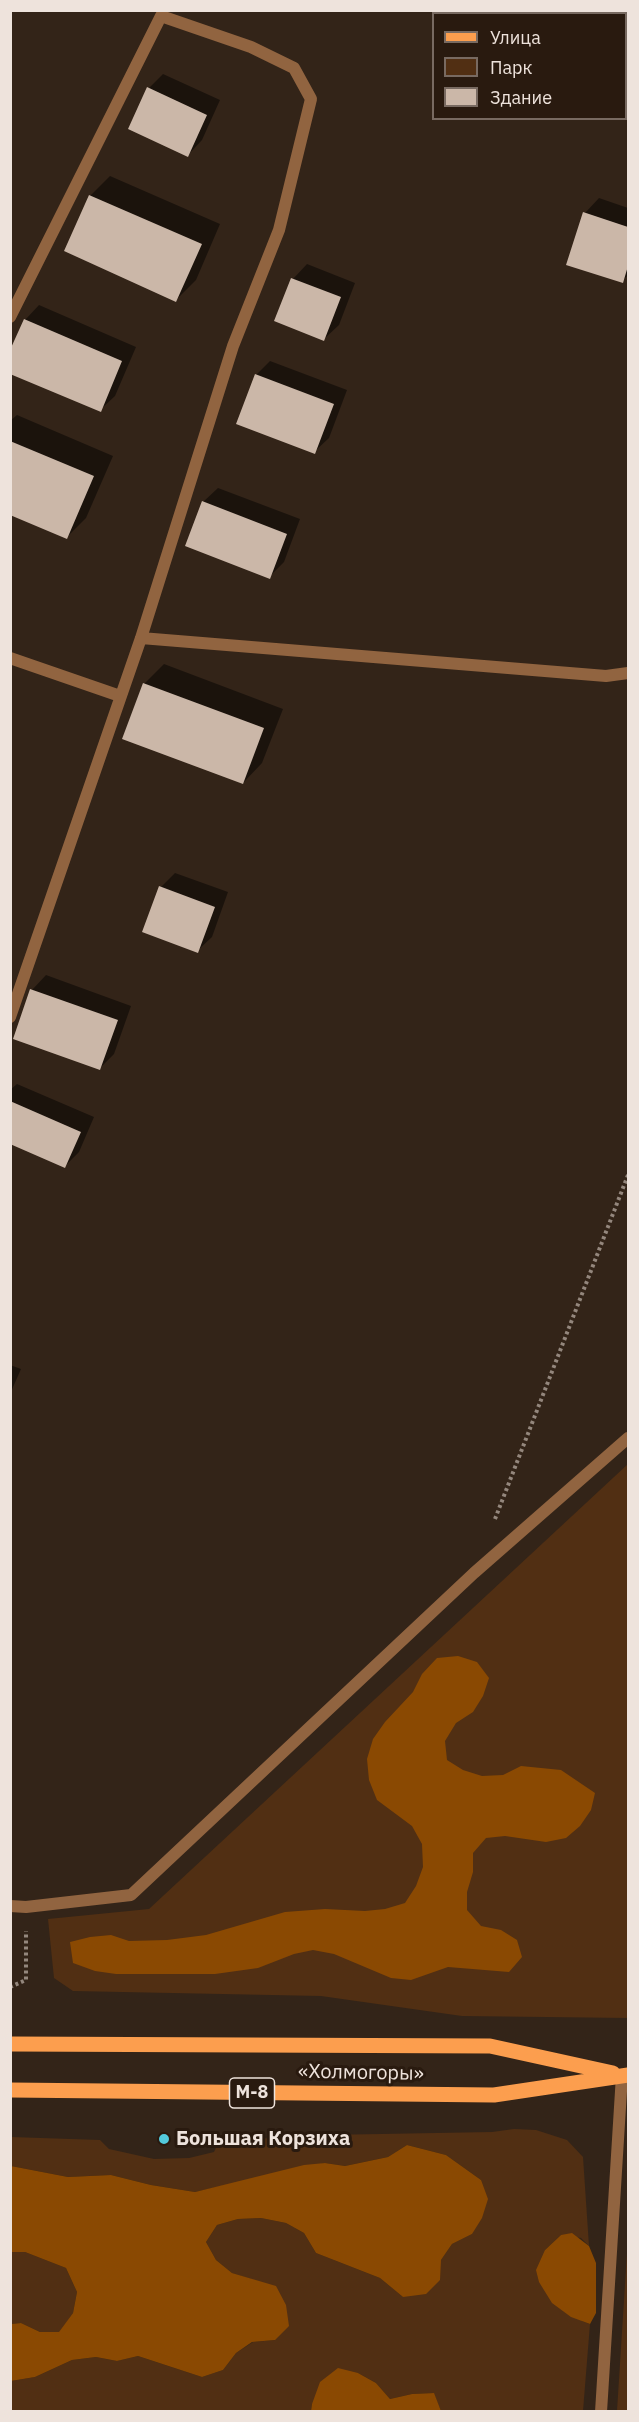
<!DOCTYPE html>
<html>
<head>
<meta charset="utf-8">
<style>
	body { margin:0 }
	#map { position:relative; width:639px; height:2422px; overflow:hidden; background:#332418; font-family:"IBM Plex Sans",sans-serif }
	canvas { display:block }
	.frame { position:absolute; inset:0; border:12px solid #eee3dc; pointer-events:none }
	.legend { position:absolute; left:432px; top:12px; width:195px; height:108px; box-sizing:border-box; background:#291a0f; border:2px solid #786a61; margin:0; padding:8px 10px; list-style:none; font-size:18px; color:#eee3dc }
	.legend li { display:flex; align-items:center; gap:12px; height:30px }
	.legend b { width:30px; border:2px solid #786a61 }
</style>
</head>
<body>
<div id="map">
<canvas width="639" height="2422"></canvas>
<div class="frame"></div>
<ul class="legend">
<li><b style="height:8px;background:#fc9e4e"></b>Улица</li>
<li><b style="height:16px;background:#512f13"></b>Парк</li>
<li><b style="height:16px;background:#cbb7a8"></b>Здание</li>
</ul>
</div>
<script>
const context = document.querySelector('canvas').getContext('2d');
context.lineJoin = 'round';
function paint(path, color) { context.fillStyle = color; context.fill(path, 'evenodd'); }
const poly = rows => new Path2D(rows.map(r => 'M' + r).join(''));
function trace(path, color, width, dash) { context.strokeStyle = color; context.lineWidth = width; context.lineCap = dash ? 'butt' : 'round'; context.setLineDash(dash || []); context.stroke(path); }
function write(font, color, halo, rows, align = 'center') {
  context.font = font + ' "IBM Plex Sans",sans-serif'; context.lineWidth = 6; context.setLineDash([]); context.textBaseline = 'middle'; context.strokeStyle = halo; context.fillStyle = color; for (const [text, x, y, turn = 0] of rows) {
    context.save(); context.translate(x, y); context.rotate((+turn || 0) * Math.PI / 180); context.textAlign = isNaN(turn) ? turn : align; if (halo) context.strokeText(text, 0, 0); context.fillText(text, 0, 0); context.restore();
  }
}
paint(poly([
	[628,1464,628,2018,462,2016,321,1996,73,1991,54,1978,48,1919,149,1909],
	[514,2129,536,2130,567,2140,583,2157,589,2246,581,2238,561,2235,545,2250,582,2321,590,2324,583,2411,441,2411,433,2393,412,2394,390,2399,376,2383,358,2373,312,2404,311,2411,11,2412,11,2381,35,2377,72,2360,96,2357,117,2361,138,2356,202,2377,223,2370,236,2353,253,2342,275,2340,251,2279,232,2273,216,2260,206,2242,217,2225,238,2219,261,2218,286,2223,304,2233,316,2253,380,2278,403,2297,441,2260,452,2244,472,2234,481,2180,446,2155,407,2145,388,2157,345,2166,325,2163,195,2192,151,2185,111,2175,68,2177,11,2166,11,2137,100,2140,109,2149,154,2159,189,2158,214,2152,219,2141,325,2135,492,2132],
	[628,2237,628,2411,617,2411],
	[11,2252,25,2252,66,2268,77,2292,73,2313,59,2333,40,2332,21,2323,11,2324]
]), '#512f13');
paint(poly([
	[458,1656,477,1662,489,1678,483,1696,473,1712,456,1723,445,1741,447,1760,463,1770,482,1776,503,1775,521,1766,561,1770,595,1793,591,1810,580,1826,566,1838,546,1842,505,1836,486,1838,473,1853,473,1872,467,1892,467,1910,481,1926,501,1930,517,1940,522,1957,509,1972,448,1967,411,1980,391,1978,334,1954,313,1950,294,1954,258,1968,215,1974,116,1974,95,1971,73,1963,70,1942,90,1937,111,1935,129,1941,167,1940,206,1935,285,1912,325,1909,365,1911,385,1909,405,1903,416,1886,423,1867,422,1844,412,1826,377,1800,369,1780,367,1759,373,1739,385,1722,413,1692,422,1674,437,1658],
	[407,2145,446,2155,481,2180,488,2199,482,2218,472,2234,452,2244,441,2260,440,2280,426,2294,403,2297,380,2278,316,2253,304,2233,286,2223,261,2218,238,2219,217,2225,206,2242,216,2260,232,2273,276,2286,286,2305,289,2326,275,2340,252,2342,236,2353,223,2370,202,2377,138,2356,117,2361,96,2357,72,2360,35,2377,11,2381,11,2324,21,2323,40,2332,59,2332,73,2313,77,2292,66,2268,25,2252,11,2252,11,2166,68,2177,111,2175,151,2185,195,2192,304,2165,325,2163,345,2166,388,2157],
	[572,2233,589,2246,596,2263,596,2313,590,2324,571,2317,552,2303,539,2282,536,2270,545,2250,561,2235],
	[338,2368,358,2373,376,2383,390,2399,412,2394,434,2393,441,2411,311,2411,312,2404,320,2382]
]), '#8a4902');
paint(poly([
	[163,74,220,100,202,140,188,155,149,88],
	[110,176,220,224,196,280,176,300,90,196],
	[599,198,628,208,628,275,622,281,585,213],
	[307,264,355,283,339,325,324,339,293,279],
	[39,305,136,347,115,396,100,410,25,320],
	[270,361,347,390,329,438,314,452,256,375],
	[17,415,113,456,86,518,67,537,10,513,10,421],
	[218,488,300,519,284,562,269,577,203,502],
	[164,664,283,709,262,763,243,783,144,684],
	[175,873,228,892,212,937,197,951,161,887],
	[46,975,131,1006,114,1054,100,1068,32,990],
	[17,1084,94,1117,79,1152,65,1166,10,1143,10,1090],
	[10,1365,21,1369,10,1394]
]), '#0007');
paint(poly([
	[147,87,207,115,188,157,128,129],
	[89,195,202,244,176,302,64,251],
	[583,212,628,227,628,266,623,283,566,265],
	[291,278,341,297,324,341,274,321],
	[24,319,122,361,101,412,10,374,10,350],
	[255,374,334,404,315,454,236,424],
	[10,441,94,476,67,539,10,515],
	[202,501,287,534,270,579,185,546],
	[143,683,264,728,243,784,122,739],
	[159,886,215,907,198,953,142,932],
	[30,989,118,1020,100,1070,13,1039],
	[10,1101,81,1132,65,1168,10,1144]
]), '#cbb7a8');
trace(poly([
	[495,1519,628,1175],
	[10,1987,26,1980,26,1931]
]), '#94877d', 4, [3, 3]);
trace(poly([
	[10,317,161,16,251,47,294,68,311,99,279,230,233,346,141,638,10,1017],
	[141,638,606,676,628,673],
	[10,658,120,696],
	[10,1906,26,1907,131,1895,474,1573,628,1438],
	[601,2412,622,2075]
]), '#916440', 12);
trace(poly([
	[10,2044,490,2046,613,2073],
	[10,2090,494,2095,628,2075]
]), '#fc9e4e', 15);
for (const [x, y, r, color] of [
	[164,2139,6,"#53cadc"]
]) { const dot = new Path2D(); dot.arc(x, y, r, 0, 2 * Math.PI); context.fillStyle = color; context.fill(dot); trace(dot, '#291a0f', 2); }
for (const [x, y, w] of [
	[252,2093,45]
]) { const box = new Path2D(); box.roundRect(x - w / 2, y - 15, w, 30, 4.5); context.fillStyle = '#291a0f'; context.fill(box); trace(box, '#eee3dc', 1.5); }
write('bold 18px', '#eee3dc', null, [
	["М-8",252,2093]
]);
write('20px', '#eee3dc', '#291a0f', [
	["«Холмогоры»",361,2073,1]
]);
write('bold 20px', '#eee3dc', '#291a0f', [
	["Большая Корзиха",176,2139]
], 'left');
</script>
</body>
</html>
